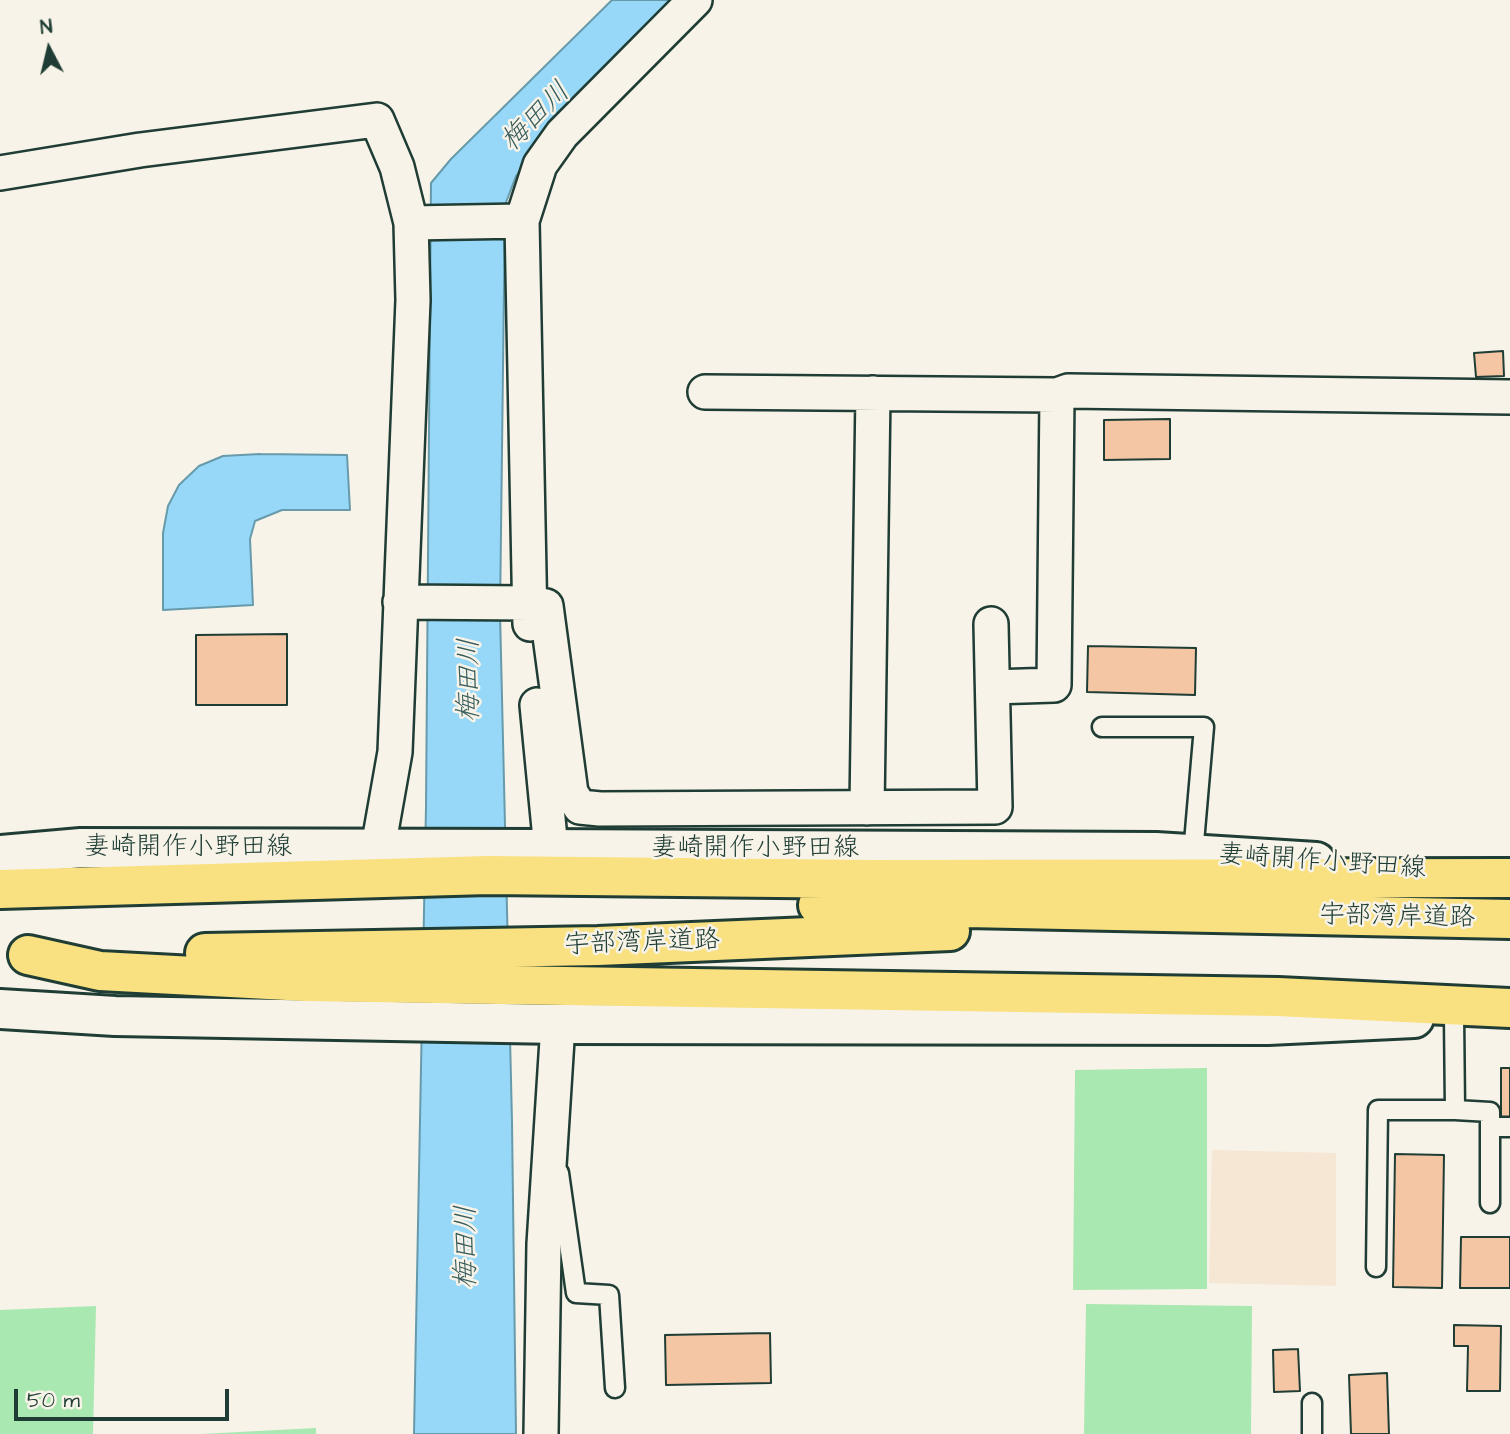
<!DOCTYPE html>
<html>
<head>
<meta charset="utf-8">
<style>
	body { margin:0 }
	#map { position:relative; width:1510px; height:1434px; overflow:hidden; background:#f7f3e8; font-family:"Architects Daughter",sans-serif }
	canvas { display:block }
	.north { position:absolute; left:14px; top:14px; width:70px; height:70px; -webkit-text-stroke:5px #f7f3e8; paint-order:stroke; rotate:353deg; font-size:19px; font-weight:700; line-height:28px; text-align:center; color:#1f3d34 }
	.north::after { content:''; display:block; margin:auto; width:24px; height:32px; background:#1f3d34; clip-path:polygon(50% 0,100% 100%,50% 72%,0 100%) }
	.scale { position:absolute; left:14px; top:1389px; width:215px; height:32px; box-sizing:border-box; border:4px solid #1f3d34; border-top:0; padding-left:9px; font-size:21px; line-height:24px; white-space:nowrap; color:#1f3d34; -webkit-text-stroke:5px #f7f3e8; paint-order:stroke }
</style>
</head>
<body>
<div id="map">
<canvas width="1510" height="1434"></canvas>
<div class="north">N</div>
<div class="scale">50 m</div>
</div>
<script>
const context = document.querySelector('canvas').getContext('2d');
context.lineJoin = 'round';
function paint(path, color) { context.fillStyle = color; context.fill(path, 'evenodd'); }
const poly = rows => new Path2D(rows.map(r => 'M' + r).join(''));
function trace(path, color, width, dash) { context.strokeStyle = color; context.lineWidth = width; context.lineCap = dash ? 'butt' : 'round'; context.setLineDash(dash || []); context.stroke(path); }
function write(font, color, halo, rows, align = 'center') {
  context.font = font + ' "Architects Daughter","Klee One",sans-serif'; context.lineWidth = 5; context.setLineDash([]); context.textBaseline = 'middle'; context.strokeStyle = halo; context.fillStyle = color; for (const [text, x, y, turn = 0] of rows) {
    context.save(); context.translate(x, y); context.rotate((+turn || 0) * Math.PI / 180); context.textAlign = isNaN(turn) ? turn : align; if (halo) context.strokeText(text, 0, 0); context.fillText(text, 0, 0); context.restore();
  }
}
paint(poly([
	[1212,1150,1336,1153,1336,1286,1209,1283]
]), '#f6e6d4');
paint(poly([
	[1207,1068,1207,1289,1073,1290,1075,1070],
	[1086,1304,1252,1306,1251,1434,1084,1434],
	[96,1306,93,1434,0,1434,0,1310],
	[316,1428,316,1434,201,1434]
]), '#a9e8b0');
const water = poly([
	[612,0,682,0,539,146,516,176,505,205,500,613,512,1122,516,1434,414,1434,426,807,431,183,451,159,612,0],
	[260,454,347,455,350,510,282,510,255,521,250,539,253,605,163,610,163,533,168,506,179,485,199,466,223,456,260,454]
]);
paint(water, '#97d8f8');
trace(water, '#679aaa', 2);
const building = poly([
	[1503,351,1504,376,1476,377,1474,353,1503,351],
	[1170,419,1170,459,1104,460,1104,420,1170,419],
	[287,634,287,705,196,705,196,635,287,634],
	[1088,646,1196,648,1195,695,1087,692,1088,646],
	[1501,1068,1510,1068,1510,1118,1501,1118,1501,1068],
	[1395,1154,1444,1155,1442,1288,1393,1287,1395,1154],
	[1461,1237,1510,1237,1510,1288,1460,1288,1461,1237],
	[1454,1325,1501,1326,1500,1391,1467,1391,1468,1346,1454,1346,1454,1325],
	[770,1333,771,1383,666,1385,665,1335,770,1333],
	[1298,1349,1300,1391,1274,1392,1273,1350,1298,1349],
	[1387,1373,1389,1434,1351,1434,1349,1375,1387,1373]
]);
paint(building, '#f5c6a4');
trace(building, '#1f3d34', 2);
const service = poly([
	[1102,727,1204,727,1193,854],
	[1455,1110,1490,1112,1490,1203],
	[1490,1127,1510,1127],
	[559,1173,576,1293,609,1295,615,1388],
	[1376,1267,1378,1110,1455,1110,1454,1016],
	[1312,1403,1312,1434]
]);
const minor = poly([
	[0,173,140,150,377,120,397,167,411,223,413,300,395,752,378,848],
	[411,223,522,221],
	[705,392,1057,395,1068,391,1510,397],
	[400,602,529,603,546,606,571,793,580,807,600,809,995,807,991,624],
	[530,624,522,221,540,165,562,134,695,0],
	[993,687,1054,685,1057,395],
	[537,705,551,849],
	[867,808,873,393],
	[541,1434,544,1244,558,1024]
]);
const secondary = poly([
	[0,855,81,848,540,849,1156,852,1316,862],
	[0,1009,115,1016,558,1024,1268,1025,1414,1018]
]);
const motorway = poly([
	[0,889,488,875,872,879,1510,878],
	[818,905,1510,919],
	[205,953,598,946,950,931],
	[28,955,100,971,306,982,1278,997,1510,1008]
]);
trace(service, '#1f3d34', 23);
trace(minor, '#1f3d34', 38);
trace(secondary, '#1f3d34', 44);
trace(motorway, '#1f3d34', 44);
trace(service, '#f7f3e8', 18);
trace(minor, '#f7f3e8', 33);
trace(secondary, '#f7f3e8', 38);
trace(motorway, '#f9e181', 38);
write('26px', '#1f3d34', '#f7f3e8', [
	["妻崎開作小野田線",188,849],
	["妻崎開作小野田線",755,850],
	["妻崎開作小野田線",1322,863,4],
	["宇部湾岸道路",1397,918,1],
	["宇部湾岸道路",642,944,-2]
]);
write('italic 28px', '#375c5b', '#f7f3e8', [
	["梅田川",537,118,-45],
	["梅田川",471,680,-90],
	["梅田川",468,1247,-90]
]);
</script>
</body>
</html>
